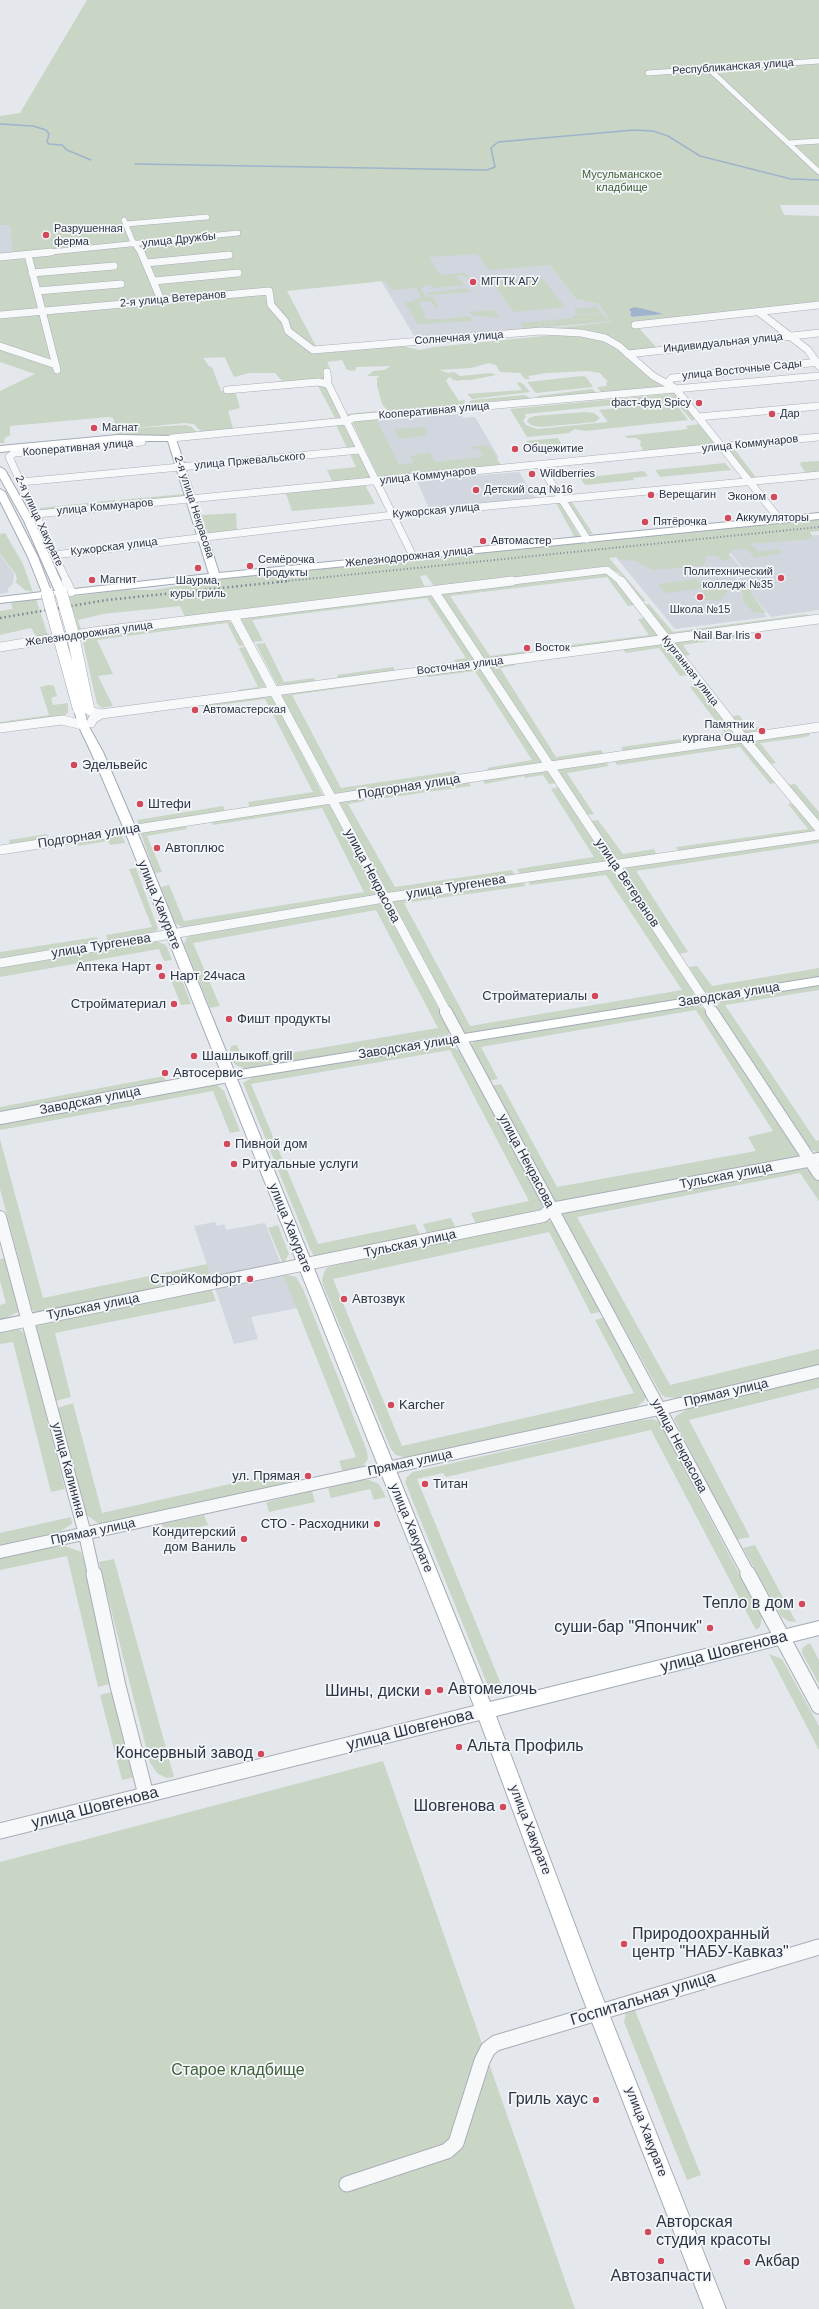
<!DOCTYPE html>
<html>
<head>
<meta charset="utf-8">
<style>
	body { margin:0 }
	canvas { display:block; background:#e4e7ec }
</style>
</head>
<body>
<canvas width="819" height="2309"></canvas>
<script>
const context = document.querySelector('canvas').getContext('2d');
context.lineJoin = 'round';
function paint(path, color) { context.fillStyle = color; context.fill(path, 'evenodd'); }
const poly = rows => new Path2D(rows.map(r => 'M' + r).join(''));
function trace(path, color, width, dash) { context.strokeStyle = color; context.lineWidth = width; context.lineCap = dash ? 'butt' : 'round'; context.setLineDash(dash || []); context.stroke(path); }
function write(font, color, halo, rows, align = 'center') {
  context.font = font + ' Helvetica,sans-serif'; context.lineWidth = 3.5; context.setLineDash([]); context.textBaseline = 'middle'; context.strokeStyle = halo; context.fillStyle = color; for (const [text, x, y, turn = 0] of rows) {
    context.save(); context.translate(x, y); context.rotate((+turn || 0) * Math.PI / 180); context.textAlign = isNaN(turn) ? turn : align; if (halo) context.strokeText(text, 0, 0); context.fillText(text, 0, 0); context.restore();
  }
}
paint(poly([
	[0,225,10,225,14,256,0,257],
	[352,232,550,265,576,299,599,304,611,322,416,339],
	[461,414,463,418,475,417,499,458,397,467,373,421],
	[519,472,536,499,429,509,417,481],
	[812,535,819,535,819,610,771,617,738,579,749,576,725,546,814,539],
	[721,544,747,575,735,578,767,617,675,629,615,556],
	[0,555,14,573,13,584,7,589,9,592,0,594],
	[215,1222,217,1226,224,1224,226,1230,265,1223,298,1308,251,1317,258,1339,234,1344,194,1226]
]), '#d2d6de');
paint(poly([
	[87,0,819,0,819,205,780,205,784,215,819,216,819,305,638,327,657,348,628,353,614,340,553,328,611,322,599,304,576,299,550,265,489,270,477,254,429,257,440,275,465,273,470,278,466,278,464,275,455,276,465,285,434,288,430,284,420,288,426,297,452,296,433,297,439,308,435,308,431,301,418,302,427,319,445,319,469,316,473,321,418,324,405,303,421,298,417,288,393,290,384,281,287,291,318,350,402,344,402,346,420,350,434,347,553,335,583,336,598,339,614,347,651,379,665,387,602,393,597,387,607,386,606,383,608,382,600,373,588,371,547,373,528,376,530,379,525,379,520,373,500,372,496,365,489,363,471,368,439,370,448,373,454,372,460,376,491,373,496,375,471,380,460,380,459,381,453,380,450,377,447,379,446,381,459,401,465,400,464,405,349,417,345,414,387,410,382,404,377,386,377,378,380,376,367,376,373,371,384,370,391,366,356,367,356,370,352,371,347,370,342,360,327,362,330,369,325,380,283,382,275,373,249,373,234,377,225,358,227,357,203,358,210,367,212,367,221,391,235,391,240,408,228,411,234,431,202,433,194,424,184,423,135,428,186,425,192,427,198,434,173,437,116,435,118,432,113,418,108,417,10,426,10,435,5,438,4,443,0,443,0,391,35,374,0,362,0,255,13,253,10,225,0,225,0,116,20,113],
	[644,309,651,311,664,314,632,317,630,315,631,312],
	[541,277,565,307,514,312,492,282],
	[467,288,470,292,429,295,425,293],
	[597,307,602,313,578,315,574,309],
	[494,310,499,318,472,315,469,312],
	[602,314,610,321,525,329,520,323,530,322,534,326,531,322,550,320,553,324,555,324,552,320,571,318,576,322,572,316],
	[582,376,586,377,593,387,536,393,527,382],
	[316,382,324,383,345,421,254,429,252,426,335,418],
	[519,382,523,384,530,392,472,399,467,394,522,390,517,383],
	[591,389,594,390,596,394,546,397,547,399,539,398,537,396],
	[675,392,695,418,694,420,692,421,668,393,485,409],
	[668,394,688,420,585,431,575,429,569,433,527,437,510,409],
	[634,403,636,406,599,410,608,422,537,429,526,425,523,420,526,417,525,414],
	[524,395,533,399,524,401,522,399,516,399,517,402,507,402,506,400,479,403,481,405,469,406,469,402,472,400],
	[584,412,594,413,600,418,595,422,541,427,531,425,527,421,529,418,535,416],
	[428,413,430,415,377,420,399,464,414,463,410,456,430,452,435,462,483,457,479,448,472,449,471,447,483,445,490,447,502,467,379,478,352,422],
	[343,424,356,447,186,466,184,463,347,448,336,425],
	[699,424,715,444,645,453,640,445,641,441,636,438,627,438,625,436,688,429,686,426],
	[425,427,427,435,399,439,394,429],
	[558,438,563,447,531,450,526,441],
	[773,444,778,446,735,450,758,480,752,480,728,450],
	[349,452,358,452,373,479,333,483,327,470,356,467],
	[819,461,819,474,807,475,800,464,802,462],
	[725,463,731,470,660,477,655,470],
	[644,471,648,476,633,478,634,480,585,485,580,478],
	[364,483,375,504,292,511,285,491],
	[184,494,185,499,121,504,120,500],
	[598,499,572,502,593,534,588,534,567,502,568,500],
	[115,500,117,505,41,512,40,508],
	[556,503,535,505,534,504,560,503,580,537,575,538],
	[236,513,237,530,208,534,202,515],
	[811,520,819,520,819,531,810,532,814,539,751,544,758,552,778,549,783,552,778,554,755,558,747,549,733,550,728,555,730,560,723,561,717,556,705,556,706,563,701,566,653,570,636,561,620,560,617,557,609,558,646,601,642,601,619,573,610,569,437,590,426,575,420,576,426,590,186,619,180,606,103,614,78,620,82,632,79,632,69,597,122,590,153,590,224,578,431,557,447,558,466,554],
	[5,533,23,564,33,592,25,590,15,582,17,579,15,573,0,554,0,534],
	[603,573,614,576,635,605,628,606,607,577,450,596,490,656,526,651,528,655,484,659,439,593],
	[696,579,704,588,665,593,658,584],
	[745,584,750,586,751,594,766,613,753,612,742,600,744,594,739,587],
	[709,586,722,587,728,591,723,597,722,601,702,600,700,596,703,590],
	[432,594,474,660,457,664,454,660,466,658,427,598,252,620,263,641,253,642,241,619],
	[36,599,48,636,37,638,31,628,0,635,0,611,13,609,11,604,13,602],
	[649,604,673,632,807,614,808,618,802,616,668,635,644,605],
	[645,618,658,635,658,637,542,653,539,649,649,635,638,619],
	[224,620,234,623,246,645,239,646,227,623,97,640,113,674,98,676,113,706,102,708,97,704,82,638],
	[748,631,750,635,683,645,690,655,683,656,673,642],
	[265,643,284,682,314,678,316,683,277,685,256,644],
	[663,644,666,645,689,675,680,676,659,648,626,653,622,648],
	[246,647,266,686,240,693,238,690,258,687,239,648],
	[514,663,516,665,500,668,556,757,601,750,605,756,551,762,489,668,490,665],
	[393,667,396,672,339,680,337,675],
	[479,667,542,761,539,765,489,772,487,768,532,760,475,671,428,677,425,673],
	[405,675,407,679,292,695,341,788,455,771,459,778,335,795,331,793,280,694],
	[49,685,54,686,57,696,51,698,53,705,68,703,68,713,62,717,0,726,0,722,49,715,40,687],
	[697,685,737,734,625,753,621,747,725,733,690,687],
	[272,695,323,795,320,797,250,809,248,802,313,792,265,699,203,707,202,703],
	[739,715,749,728,760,727,763,730,745,734,731,717],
	[807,731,810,735,806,737,760,743,776,763,770,764,752,743,754,740],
	[739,742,744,744,778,782,770,784,740,747,617,765,613,759],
	[604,760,609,766,567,773,594,814,586,815,555,769],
	[545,771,549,773,556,783,549,784,543,775,525,778,524,776,485,784,482,778],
	[467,780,471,786,371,800,369,795],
	[795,784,819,812,819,821,788,785],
	[558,787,606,859,606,862,521,875,517,869,594,857,551,789],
	[362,796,365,801,348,804,395,887,512,870,515,875,393,894,387,893,338,803,341,800],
	[326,803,331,806,376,890,375,896,184,928,175,923,161,887,169,885,184,921,364,892,322,808,213,825,211,819],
	[795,803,816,829,815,833,680,852,676,847,808,829,788,804],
	[223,806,225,811,145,824,138,823,137,820],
	[598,820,623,854,654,849,657,856,622,861,617,859,589,821],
	[185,824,187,829,147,836,162,872,155,873,141,834,142,832],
	[47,834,49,840,11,847,9,840],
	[117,835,123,838,125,843,110,845,108,841,77,846,76,841],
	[819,839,819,843,636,871,688,952,680,954,624,870,628,866],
	[136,868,158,929,153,934,108,942,106,935,152,927,129,869],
	[606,869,615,872,668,953,694,993,692,998,467,1034,459,1031,392,903,395,900,523,882,526,886,404,903,470,1026,682,990,606,875,530,885,528,881],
	[379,903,386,908,448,1025,450,1032,447,1035,249,1069,237,1066,232,1061,230,1052,231,1046,237,1045,243,1061,438,1028,376,910,193,943,220,1006,210,1008,184,944,187,937,192,935],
	[97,937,99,944,0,960,0,952],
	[156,941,166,945,172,960,164,961,159,949,0,977,0,966],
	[697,966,712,986,819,968,819,978,712,995,704,991,689,967],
	[181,978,191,1004,181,1005,171,980],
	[819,984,819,990,725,1005,816,1141,819,1140,819,1153,808,1148,716,1007,722,1000],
	[697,1005,709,1011,800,1156,797,1159,555,1204,490,1086,501,1084,557,1187,756,1151,748,1137,773,1131,696,1010,481,1047,498,1079,488,1081,472,1051,471,1044,477,1040],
	[447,1044,460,1051,541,1202,542,1207,539,1212,477,1226,471,1213,529,1201,450,1050,251,1084,318,1244,415,1224,421,1237,319,1257,314,1256,310,1249,243,1083,253,1077],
	[164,1076,167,1084,0,1114,0,1107],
	[211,1084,216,1084,224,1091,240,1131,230,1133,213,1091,0,1130,0,1121],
	[0,1139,43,1298,207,1264,211,1277,116,1298,35,1312,32,1309,0,1189],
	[805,1167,819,1180,819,1201,800,1173,577,1217,670,1385,819,1349,819,1365,677,1398,665,1397,661,1394,562,1217,562,1212],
	[451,1218,457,1230,428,1236,423,1224],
	[543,1220,553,1222,603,1311,591,1314,549,1232,333,1279,402,1446,634,1393,595,1320,606,1317,645,1390,646,1397,644,1401,634,1409,407,1458,396,1455,391,1449,323,1285,322,1279,325,1270,328,1267,370,1257],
	[278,1225,289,1254,283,1264,268,1228],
	[6,1258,20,1311,0,1321,0,1305,6,1303,0,1281,0,1259],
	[283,1274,296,1277,303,1289,367,1451,368,1459,363,1466,343,1472,339,1461,356,1457],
	[211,1288,216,1301,55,1333,71,1397,55,1401,36,1331,37,1324],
	[10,1328,19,1329,25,1334,65,1489,51,1492,13,1342,0,1344,0,1330],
	[819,1376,819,1388,689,1420,750,1537,736,1540,674,1419,676,1416,691,1407],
	[73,1403,102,1513,283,1472,287,1484,105,1524,98,1523,85,1514,57,1408],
	[653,1419,659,1422,762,1617,760,1627,756,1630,651,1430,446,1477,443,1473,417,1479,503,1689,495,1690,488,1686,405,1482,407,1477,413,1472,637,1421],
	[360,1480,369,1480,379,1484,386,1497,374,1500,370,1489,331,1498,328,1488],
	[312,1491,315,1502,269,1512,266,1502],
	[204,1515,208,1525,165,1535,162,1524],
	[71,1517,72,1524,56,1534,0,1546,0,1533],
	[755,1545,796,1622,788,1621,781,1616,743,1548],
	[65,1546,81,1552,84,1561,112,1683,98,1687,67,1556,0,1570,0,1558,42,1549],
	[114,1559,174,1777,167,1778,158,1774,150,1763,99,1562],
	[810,1643,819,1660,819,1684,802,1653,803,1647],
	[769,1654,782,1659,819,1726,819,1750],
	[112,1692,135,1777,122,1780,100,1695],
	[383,1761,575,2309,0,2309,0,1862],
	[634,2008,701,2175,687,2180,624,2022,626,2012]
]), '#c9d6c5');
paint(poly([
	[635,307,644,309,664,314,632,317,630,315,631,312,629,309]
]), '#9fb4cc');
trace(poly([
	[0,124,33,126,46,130,49,134,47,142,49,144,62,145,67,150,91,160],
	[135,164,487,170,495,167,491,148,498,142,634,130,653,131,668,136,700,156,791,179,819,180]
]), '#9fb4cc', 1.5);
const minorFar4 = poly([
	[709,69,819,172],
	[648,73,819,61],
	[789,143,819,141],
	[124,220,132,240,141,253],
	[126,224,207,217],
	[41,253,238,233]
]);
const minorFar3 = poly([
	[141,252,161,300],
	[28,255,57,370],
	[0,257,51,252],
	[146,263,229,255],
	[32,273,114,266],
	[154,281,238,273],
	[37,291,121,284],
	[760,313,808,350,819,366],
	[0,315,269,291,271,305,285,321,288,331,313,350,541,331,581,333,605,338,619,346,653,376,675,388,780,520],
	[635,325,819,305],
	[0,346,56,365],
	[628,354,819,333],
	[327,372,328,384,413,556],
	[667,383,672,378,819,362],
	[227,390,318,382,328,384],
	[698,417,819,406],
	[172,438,347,421,353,418,819,376],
	[540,465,587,539],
	[21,482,360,450],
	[37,514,819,437],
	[54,555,393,515,819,475],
	[67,582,9,457,14,453,142,442],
	[504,582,607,570,622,582]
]);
const minorFar2 = poly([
	[66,581,71,592],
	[621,581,744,739,819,828],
	[434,591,713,1013],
	[233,615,447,1013],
	[0,647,93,632,512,581],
	[88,708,90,711,101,714,819,619],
	[91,723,93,719,101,714],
	[0,728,62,720,83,725],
	[0,850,461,779,819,727],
	[0,963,384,898,819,835]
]);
const minorFar1 = poly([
	[446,1012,749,1575],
	[712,1012,819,1174],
	[0,1118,228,1076],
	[0,1217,85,1534,94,1575],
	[0,1326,543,1216,551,1209,819,1159],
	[0,1552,659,1409,819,1371]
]);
const minor = poly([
	[94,1574,118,1686,146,1795],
	[748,1574,819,1706],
	[0,1831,485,1711],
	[347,2184,447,2151,456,2143,482,2061,488,2049,496,2043,819,1947]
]);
const major = poly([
	[118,435,175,436,219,573,819,513,819,519,215,579,0,603,0,597,42,592,28,557,0,501,0,489,5,492,38,557,51,591,55,591,24,521,0,478,0,467,5,470,34,521,65,590,209,574,168,441,118,441,0,452,0,446,118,435],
	[79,706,84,709,88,725,103,752,136,829,234,1071,819,977,819,985,237,1079,490,1702,819,1621,819,1635,496,1716,598,1986,726,2309,704,2309,578,1986,476,1711,124,829,91,752,78,725,74,709,79,706]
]);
trace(minorFar4, '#a9aeb7', 6);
trace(minorFar3, '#a9aeb7', 8);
trace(minorFar2, '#a9aeb7', 10);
trace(minorFar1, '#a9aeb7', 14);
trace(minor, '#a9aeb7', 17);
trace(major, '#a3abb8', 2);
trace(minorFar4, '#f7f8fa', 5);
trace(minorFar3, '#f7f8fa', 7);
trace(minorFar2, '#f7f8fa', 9);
trace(minorFar1, '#f7f8fa', 12);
trace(minor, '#f7f8fa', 15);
paint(major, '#fff');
trace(poly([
	[278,582,819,527]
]), '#7d8696', 2, [1, 2.5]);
trace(poly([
	[0,618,107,600,288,581]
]), '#7d8696', 2.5, [1.5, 3]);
const majorBridge = poly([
	[61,592,72,631,88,708],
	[47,593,79,709]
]);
trace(majorBridge, '#a3abb8', 13, []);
trace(majorBridge, '#fff', 12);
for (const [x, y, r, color] of [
	[46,235,4,"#d1495b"],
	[473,282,4,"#d1495b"],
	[699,403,4,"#d1495b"],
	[772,414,4,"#d1495b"],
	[94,428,4,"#d1495b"],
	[515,449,4,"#d1495b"],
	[532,474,4,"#d1495b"],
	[476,490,4,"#d1495b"],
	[651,495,4,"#d1495b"],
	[774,497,4,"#d1495b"],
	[728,518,4,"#d1495b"],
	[645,522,4,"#d1495b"],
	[483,541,4,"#d1495b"],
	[250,566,4,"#d1495b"],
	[198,568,4,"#d1495b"],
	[781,578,4,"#d1495b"],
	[92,580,4,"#d1495b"],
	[700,597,4,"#d1495b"],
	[758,636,4,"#d1495b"],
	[527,648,4,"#d1495b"],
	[195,710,4,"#d1495b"],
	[762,731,4,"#d1495b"],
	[74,765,4,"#d1495b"],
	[140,804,4,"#d1495b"],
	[157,848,4,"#d1495b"],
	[159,967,4,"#d1495b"],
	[162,976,4,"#d1495b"],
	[595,996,4,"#d1495b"],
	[174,1004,4,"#d1495b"],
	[229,1019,4,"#d1495b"],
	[194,1056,4,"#d1495b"],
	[165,1073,4,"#d1495b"],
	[227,1144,4,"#d1495b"],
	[234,1164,4,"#d1495b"],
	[250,1279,4,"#d1495b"],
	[344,1299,4,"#d1495b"],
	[391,1405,4,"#d1495b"],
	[308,1476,4,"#d1495b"],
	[425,1484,4,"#d1495b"],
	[377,1524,4,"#d1495b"],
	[244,1539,4,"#d1495b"],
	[802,1604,4,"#d1495b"],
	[710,1628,4,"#d1495b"],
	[440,1690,4,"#d1495b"],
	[428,1692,4,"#d1495b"],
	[459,1747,4,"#d1495b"],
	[261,1754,4,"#d1495b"],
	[503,1807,4,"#d1495b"],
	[624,1944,4,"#d1495b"],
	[596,2100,4,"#d1495b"],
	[648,2232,4,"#d1495b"],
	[661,2261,4,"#d1495b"],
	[747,2262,4,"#d1495b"]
]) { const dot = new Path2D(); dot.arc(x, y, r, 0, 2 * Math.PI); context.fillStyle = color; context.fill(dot); trace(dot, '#f4f6f9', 1.5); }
write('11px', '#2b3445', '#f4f6f9', [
	["Республиканская улица",733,67,-4],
	["улица Дружбы",179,240,-6],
	["2-я улица Ветеранов",173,299,-5],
	["Солнечная улица",459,338,-4],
	["Индивидуальная улица",723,343,-6],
	["улица Восточные Сады",742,370,-6],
	["Кооперативная улица",434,411,-5],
	["улица Коммунаров",750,444,-6],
	["Кооперативная улица",78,448,-5],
	["улица Пржевальского",250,461,-5],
	["улица Коммунаров",428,476,-6],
	["улица Коммунаров",105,507,-5],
	["2-я улица Некрасова",194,507,72],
	["Кужорская улица",436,511,-5],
	["2-я улица Хакурате",39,521,65],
	["Кужорская улица",114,547,-7],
	["Железнодорожная улица",409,557,-6],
	["Железнодорожная улица",89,634,-8],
	["Восточная улица",460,666,-7],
	["Курганная улица",690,671,52]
]);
write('11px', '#3f6138', '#f4f6f9', [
	["Мусульманское",622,175],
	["кладбище",622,188]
]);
write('11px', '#2b3445', '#f4f6f9', [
	["Разрушенная",54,229],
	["ферма",54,242],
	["МГГТК АГУ",481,282],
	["фаст-фуд Spicy",691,403,"right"],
	["Дар",780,414],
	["Магнат",102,428],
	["Общежитие",523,449],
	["Wildberries",540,474],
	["Детский сад №16",484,490],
	["Верещагин",659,495],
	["Эконом",766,497,"right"],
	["Аккумуляторы",736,518],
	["Пятёрочка",653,522],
	["Автомастер",491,541],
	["Семёрочка",258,560],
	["Продукты",258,573],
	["Политехнический",773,572,"right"],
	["колледж №35",773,585,"right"],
	["Магнит",100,580],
	["Шаурма,",198,581,"center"],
	["куры гриль",198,594,"center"],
	["Школа №15",700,610,"center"],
	["Nail Bar Iris",750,636,"right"],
	["Восток",535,648],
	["Автомастерская",203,710],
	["Памятник",754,725,"right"],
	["кургана Ошад",754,738,"right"]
], 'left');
write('13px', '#2b3445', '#f4f6f9', [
	["Эдельвейс",82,765],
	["Штефи",148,804],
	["Автоплюс",165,848],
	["Аптека Нарт",151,967,"right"],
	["Нарт 24часа",170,976],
	["Стройматериалы",587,996,"right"],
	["Стройматериал",166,1004,"right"],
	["Фишт продукты",237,1019],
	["Шашлыкоff grill",202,1056],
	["Автосервис",173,1073],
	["Пивной дом",235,1144],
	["Ритуальные услуги",242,1164],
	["СтройКомфорт",242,1279,"right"],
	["Автозвук",352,1299],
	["Karcher",399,1405],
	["ул. Прямая",300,1476,"right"],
	["Титан",433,1484],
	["СТО - Расходники",369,1524,"right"],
	["Кондитерский",236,1532,"right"],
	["дом Ваниль",236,1547,"right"]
], 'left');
write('13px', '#2b3445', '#f4f6f9', [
	["Подгорная улица",409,787,-9],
	["Подгорная улица",89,836,-9],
	["улица Некрасова",372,876,62],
	["улица Ветеранов",627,883,56],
	["улица Тургенева",456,887,-9],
	["улица Хакурате",159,905,68],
	["улица Тургенева",101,946,-9],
	["Заводская улица",729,995,-9],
	["Заводская улица",409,1047,-9],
	["Заводская улица",90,1101,-11],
	["улица Некрасова",526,1161,62],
	["Тульская улица",726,1176,-11],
	["улица Хакурате",290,1228,68],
	["Тульская улица",410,1244,-12],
	["Тульская улица",93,1307,-11],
	["Прямая улица",726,1393,-13],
	["улица Некрасова",679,1446,62],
	["Прямая улица",410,1463,-12],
	["улица Калинина",68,1470,75],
	["улица Хакурате",411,1528,68],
	["Прямая улица",93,1532,-12],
	["улица Хакурате",530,1830,69],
	["улица Хакурате",646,2132,69]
]);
write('16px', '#2b3445', '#f4f6f9', [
	["Тепло в дом",794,1604],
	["суши-бар \"Япончик\"",702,1628],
	["Автомелочь",448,1690,"left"],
	["Шины, диски",420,1692],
	["Альта Профиль",467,1747,"left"],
	["Консервный завод",253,1754],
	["Шовгенова",495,1807],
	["Природоохранный",632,1935,"left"],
	["центр \"НАБУ-Кавказ\"",632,1953,"left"],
	["Гриль хаус",588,2100],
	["Авторская",656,2223,"left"],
	["студия красоты",656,2241,"left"],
	["Акбар",755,2262,"left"],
	["Автозапчасти",661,2277,"center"]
], 'right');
write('16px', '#2b3445', '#f4f6f9', [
	["улица Шовгенова",724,1652,-14],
	["улица Шовгенова",410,1730,-14],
	["улица Шовгенова",95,1808,-14],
	["Госпитальная улица",643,1999,-17]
]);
write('16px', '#3f6138', '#f4f6f9', [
	["Старое кладбище",238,2071]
]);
</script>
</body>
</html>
